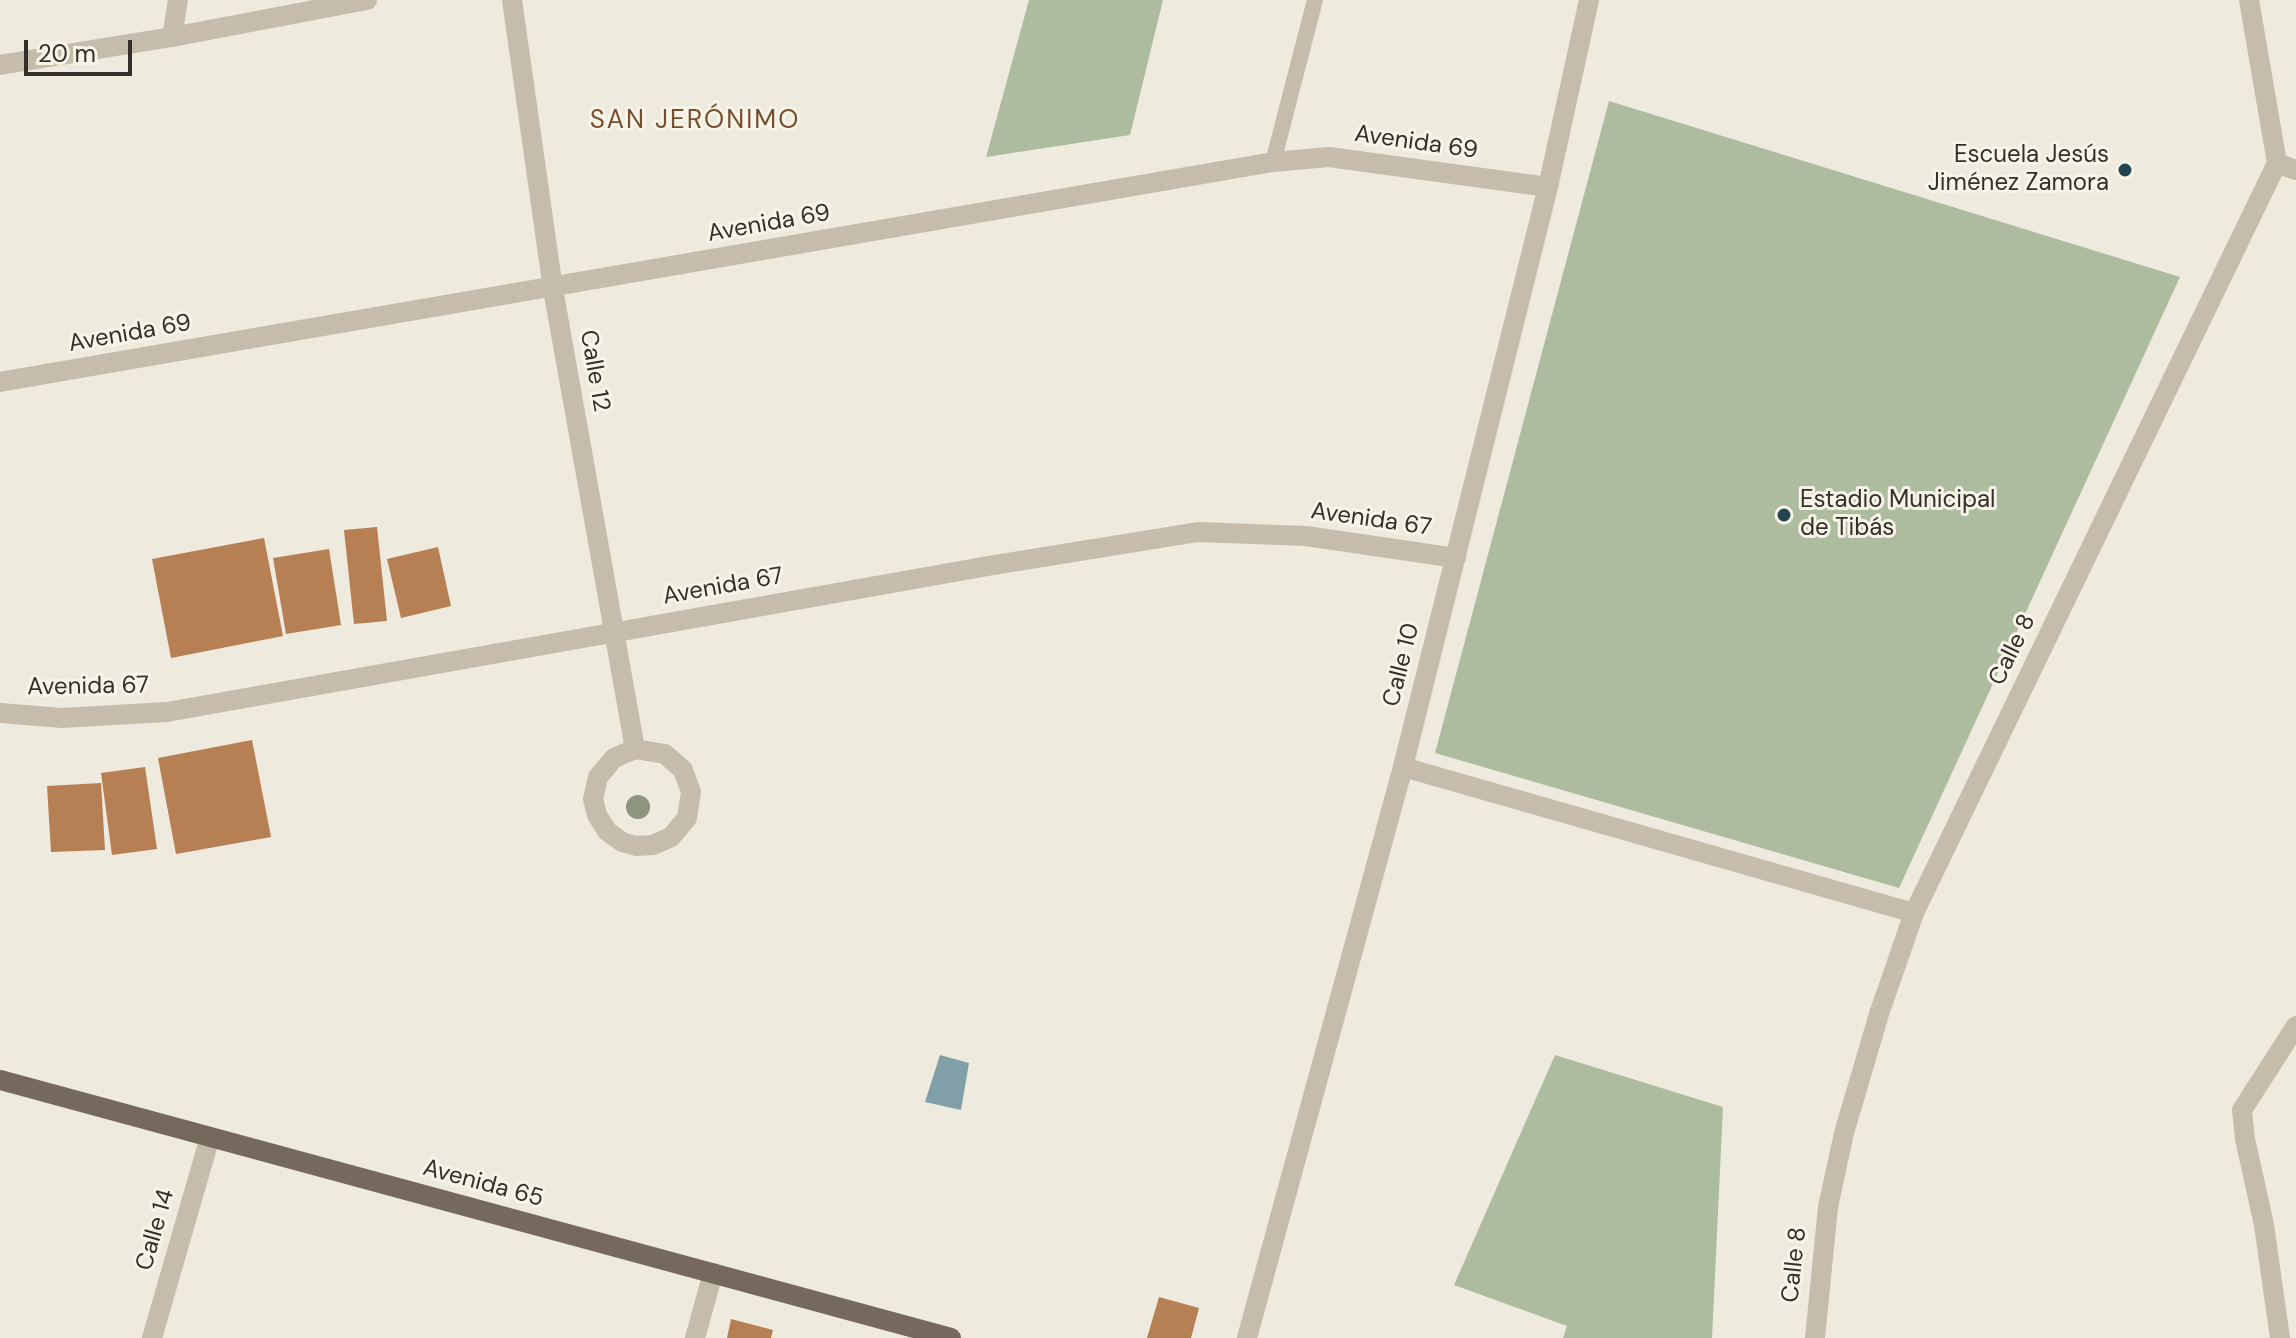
<!DOCTYPE html>
<html>
<head>
<meta charset="utf-8">
<style>
	body { margin:0 }
	#map { position:relative; width:2296px; height:1338px; overflow:hidden; background:#efeade; font-family:"DM Sans",sans-serif }
	canvas { display:block }
	.scale { position:absolute; left:24px; top:40px; width:108px; height:36px; box-sizing:border-box; border:4px solid #342f29; border-top:0; padding-left:10px; font-size:24px; line-height:28px; white-space:nowrap; color:#342f29; -webkit-text-stroke:6px #f7f4e9; paint-order:stroke }
</style>
</head>
<body>
<div id="map">
<canvas width="2296" height="1338"></canvas>
<div class="scale">20 m</div>
</div>
<script>
const context = document.querySelector('canvas').getContext('2d');
context.lineJoin = 'round';
function paint(path, color) { context.fillStyle = color; context.fill(path, 'evenodd'); }
const poly = rows => new Path2D(rows.map(r => 'M' + r).join(''));
function trace(path, color, width, dash) { context.strokeStyle = color; context.lineWidth = width; context.lineCap = dash ? 'butt' : 'round'; context.setLineDash(dash || []); context.stroke(path); }
function write(font, color, halo, rows, align = 'center') {
  context.font = font + ' "DM Sans",sans-serif'; context.lineWidth = 6; context.setLineDash([]); context.textBaseline = 'middle'; context.strokeStyle = halo; context.fillStyle = color; for (const [text, x, y, turn = 0] of rows) {
    context.save(); context.translate(x, y); context.rotate((+turn || 0) * Math.PI / 180); context.textAlign = isNaN(turn) ? turn : align; if (halo) context.strokeText(text, 0, 0); context.fillText(text, 0, 0); context.restore();
  }
}
paint(poly([
	[1029,0,1163,0,1130,135,986,157],
	[1609,101,2180,277,1899,888,1435,753],
	[1555,1055,1723,1107,1712,1338,1563,1338,1567,1326,1454,1285]
]), '#adbc9f');
paint(poly([
	[940,1055,969,1063,961,1110,925,1102]
]), '#809fa8');
paint(poly([
	[377,527,387,621,354,624,344,530],
	[264,538,283,636,171,658,152,559],
	[438,547,451,606,401,618,387,559],
	[329,549,341,625,286,634,273,558],
	[252,740,271,837,176,854,158,758],
	[145,767,157,849,112,855,101,773],
	[101,783,105,850,51,852,47,786],
	[1159,1297,1199,1308,1191,1338,1147,1338],
	[731,1319,773,1330,771,1338,727,1338]
]), '#b67f54');
trace(poly([
	[1273,162,1315,0]
]), '#c6bcab', 16);
trace(poly([
	[512,0,553,289,635,749,614,758,598,777,593,799,597,815,607,831,622,842,636,846,653,845,671,837,687,818,691,792,683,770,665,754,635,749],
	[172,37,178,0],
	[0,65,172,37,367,0],
	[2277,163,2296,170],
	[0,382,1273,162,1329,157,1548,187],
	[0,713,62,718,167,712,988,566,1198,532,1306,536,1456,558],
	[1403,767,1914,913],
	[152,1338,210,1137],
	[695,1338,713,1273],
	[1247,1338,1403,767,1548,187,1589,0],
	[1815,1338,1828,1207,1844,1133,1879,1014,1914,913,2277,163,2249,0],
	[2280,1338,2264,1225,2245,1139,2242,1110,2296,1026]
]), '#c6bcab', 20);
trace(poly([
	[0,1080,951,1338]
]), '#74695c', 20);
context.fillStyle = '#8e957e';
for (const [x, y] of [
	[638,807]
]) { context.beginPath(); context.arc(x, y, 12, 0, 2 * Math.PI); context.fill(); }
for (const [x, y, r, color] of [
	[2125,170,8,"#244550"],
	[1784,515,8,"#244550"]
]) { const dot = new Path2D(); dot.arc(x, y, r, 0, 2 * Math.PI); context.fillStyle = color; context.fill(dot); trace(dot, '#f7f4e9', 3); }
write('24px', '#342f29', '#f7f4e9', [
	["Avenida 69",1416,143,8],
	["Avenida 69",769,224,-10],
	["Avenida 69",130,334,-10],
	["Calle 12",594,371,80],
	["Avenida 67",1371,520,8],
	["Avenida 67",723,587,-10],
	["Calle 8",2013,650,-64],
	["Calle 10",1402,665,-76],
	["Avenida 67",88,687,-1],
	["Avenida 65",483,1184,15],
	["Calle 14",156,1230,-74],
	["Calle 8",1795,1265,-84]
]);
write('24px', '#342f29', '#f7f4e9', [
	["Escuela Jesús",2109,156],
	["Jiménez Zamora",2109,184],
	["Estadio Municipal",1800,501,"left"],
	["de Tibás",1800,529,"left"]
], 'right');
context.letterSpacing = '2px';
write('26px', '#794e2d', '#f7f4e9', [
	["SAN JERÓNIMO",695,121]
]);
context.letterSpacing = '0px';
</script>
</body>
</html>
